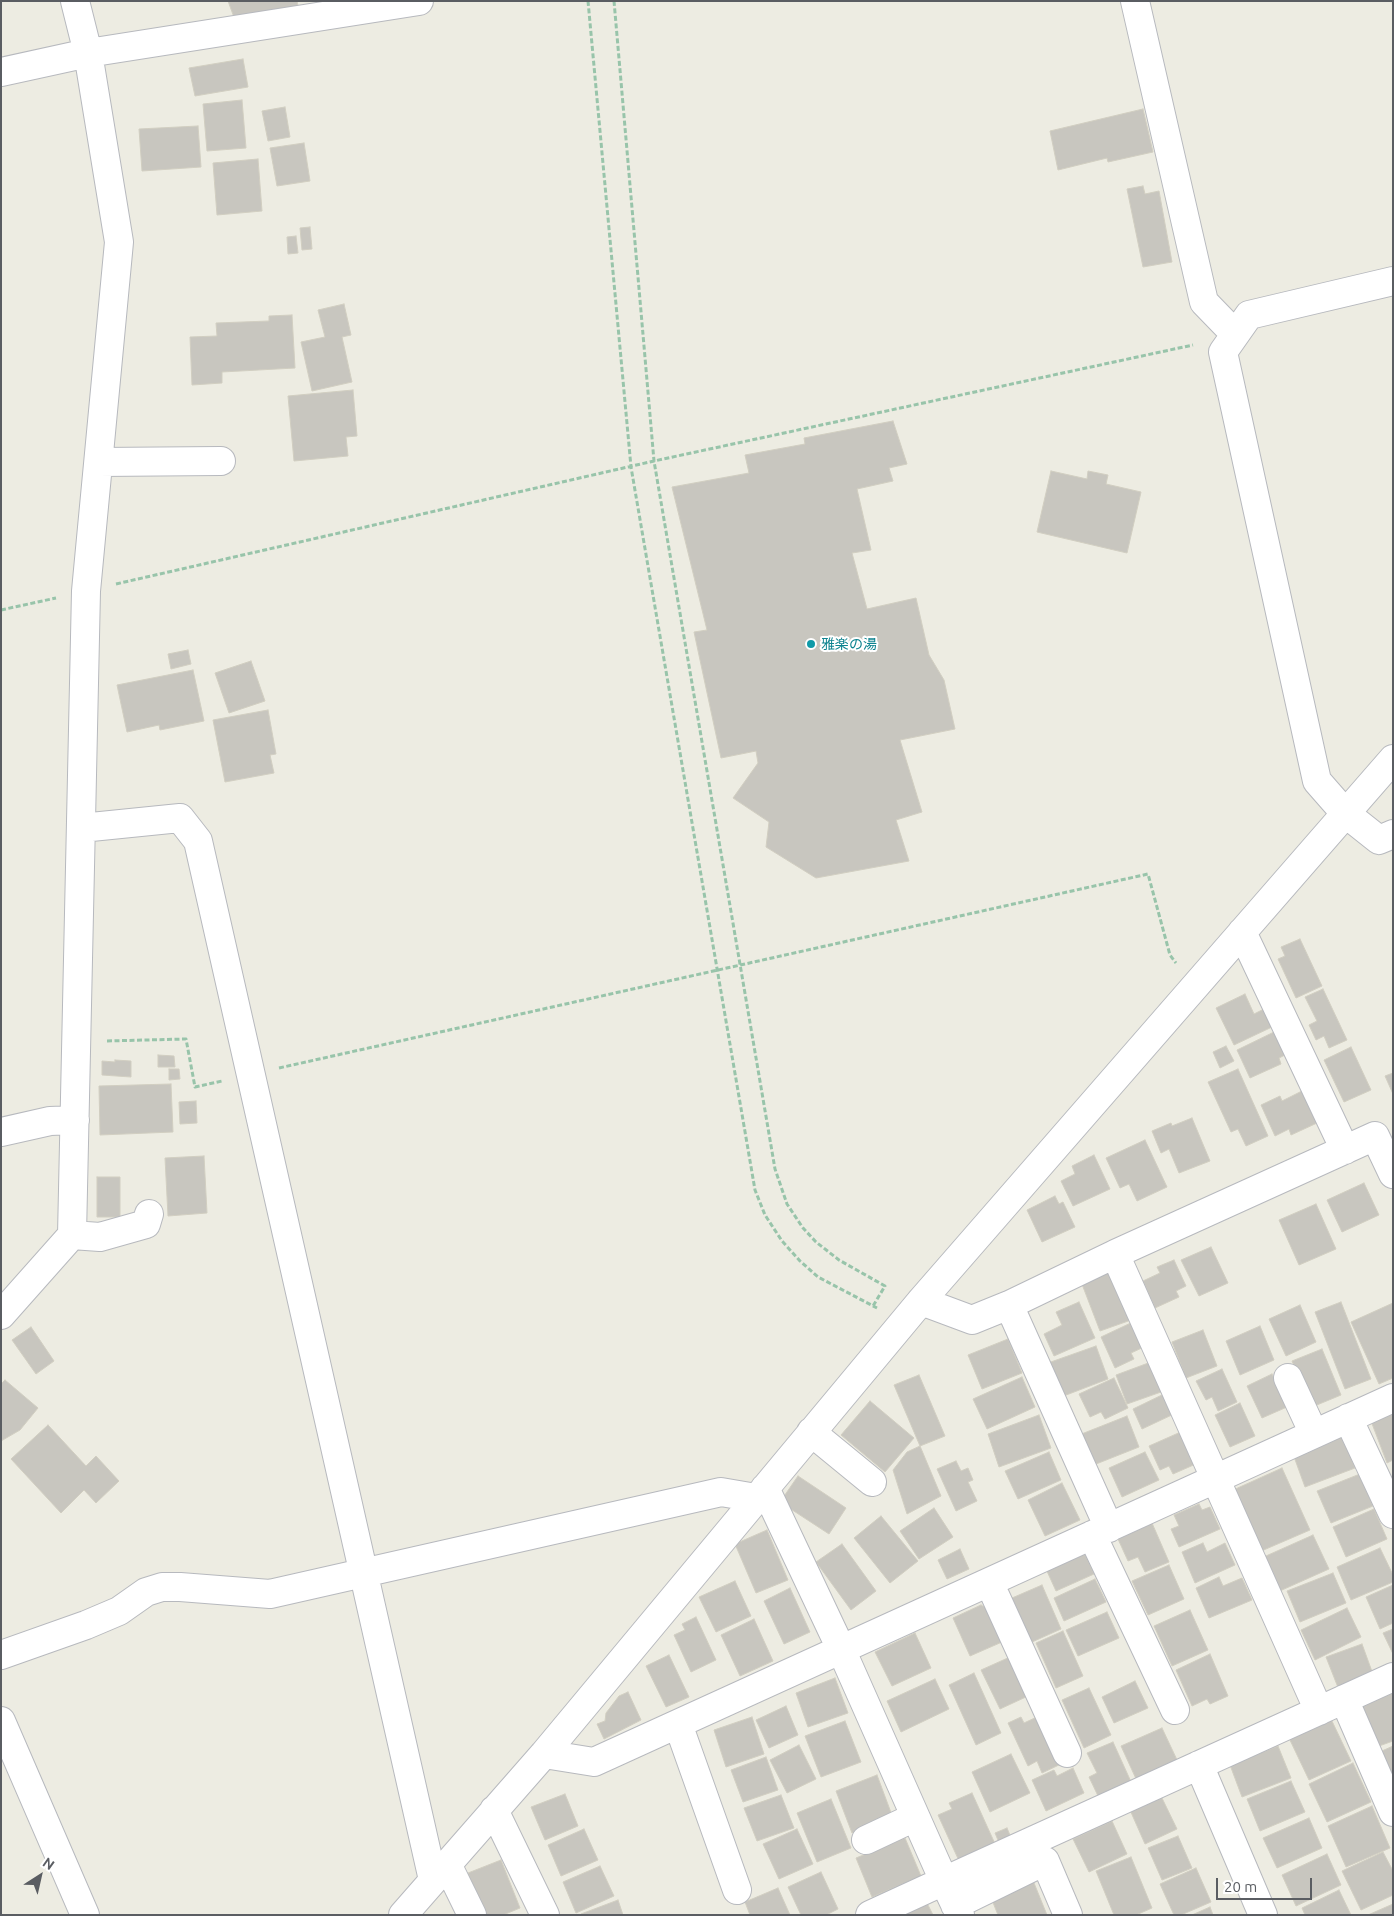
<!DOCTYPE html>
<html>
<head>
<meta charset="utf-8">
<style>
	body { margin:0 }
	#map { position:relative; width:1394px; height:1916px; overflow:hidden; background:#edece2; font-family:Ubuntu,sans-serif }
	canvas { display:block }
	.frame { position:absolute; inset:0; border:2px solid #5a5d62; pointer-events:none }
	.north { position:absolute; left:15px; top:1851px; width:50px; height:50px; -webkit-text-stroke:4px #fff; paint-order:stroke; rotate:35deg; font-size:14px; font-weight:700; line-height:20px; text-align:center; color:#5a5d62 }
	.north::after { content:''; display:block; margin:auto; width:18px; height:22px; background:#5a5d62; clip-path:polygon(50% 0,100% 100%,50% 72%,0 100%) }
	.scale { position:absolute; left:1216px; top:1878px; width:96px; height:22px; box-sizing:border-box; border:2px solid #5a5d62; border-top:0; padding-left:6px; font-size:15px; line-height:18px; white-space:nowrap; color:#5a5d62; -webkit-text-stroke:4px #fff; paint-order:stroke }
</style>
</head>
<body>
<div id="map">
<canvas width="1394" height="1916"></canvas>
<div class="frame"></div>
<div class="north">N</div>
<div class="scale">20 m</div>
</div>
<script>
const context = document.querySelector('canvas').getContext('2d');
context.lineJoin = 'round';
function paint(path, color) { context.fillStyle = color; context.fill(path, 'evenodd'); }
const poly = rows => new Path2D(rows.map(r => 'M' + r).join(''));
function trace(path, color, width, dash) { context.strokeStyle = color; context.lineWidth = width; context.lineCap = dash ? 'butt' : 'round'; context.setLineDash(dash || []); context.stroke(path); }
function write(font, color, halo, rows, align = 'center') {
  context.font = font + ' Ubuntu,"Noto Sans JP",sans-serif'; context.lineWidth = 4; context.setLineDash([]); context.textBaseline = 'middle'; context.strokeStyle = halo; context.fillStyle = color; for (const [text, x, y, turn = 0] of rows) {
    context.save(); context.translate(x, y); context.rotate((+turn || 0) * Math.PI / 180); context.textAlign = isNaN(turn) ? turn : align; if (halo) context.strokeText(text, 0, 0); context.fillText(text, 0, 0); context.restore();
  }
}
const building = poly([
	[228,1,297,1,299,10,235,20,228,1],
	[243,59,248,87,195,96,189,68,243,59],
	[242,100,246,148,207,151,203,104,242,100],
	[285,107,290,137,268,141,262,111,285,107],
	[1143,109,1153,152,1108,162,1107,158,1058,170,1050,131,1143,109],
	[198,126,201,167,142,171,139,129,198,126],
	[304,143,310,181,277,186,270,148,304,143],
	[258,159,262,211,217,215,213,163,258,159],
	[1143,186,1145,194,1159,191,1172,262,1143,267,1127,189,1143,186],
	[310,227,312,249,302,250,300,228,310,227],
	[296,236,298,253,288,254,287,237,296,236],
	[344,304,351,335,342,337,352,382,312,391,301,342,325,337,318,310,344,304],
	[292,315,295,368,222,372,222,383,192,385,190,337,217,336,216,323,269,321,269,316,292,315],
	[353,390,357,436,346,437,348,456,294,461,288,396,353,390],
	[893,421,907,464,889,468,893,481,857,489,871,550,852,553,867,609,916,598,929,655,944,680,955,729,900,740,922,812,896,820,909,861,816,878,766,847,769,822,733,798,758,763,756,751,721,758,694,632,707,630,672,487,749,473,745,455,805,444,804,438,893,421],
	[1051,471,1087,479,1088,471,1108,475,1106,484,1141,492,1127,553,1037,532,1051,471],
	[188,650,191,664,171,669,168,654,188,650],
	[251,661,265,701,229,713,215,673,251,661],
	[193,670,204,721,160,730,159,725,127,732,117,685,193,670],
	[268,710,276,754,270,755,274,773,225,782,213,720,268,710],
	[1300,939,1322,986,1296,998,1278,959,1285,956,1281,947,1300,939],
	[1323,989,1347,1040,1329,1048,1324,1036,1316,1040,1309,1025,1317,1021,1305,997,1323,989],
	[1245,994,1254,1014,1264,1009,1272,1027,1234,1045,1216,1008,1245,994],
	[1274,1032,1285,1055,1279,1058,1281,1064,1250,1078,1237,1050,1274,1032],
	[1226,1046,1234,1061,1220,1068,1213,1052,1226,1046],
	[1351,1047,1371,1090,1344,1102,1324,1060,1351,1047],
	[158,1055,174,1056,175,1067,158,1067,158,1055],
	[115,1060,131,1061,131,1077,102,1075,102,1061,115,1062,115,1060],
	[169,1069,179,1069,180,1079,169,1080,169,1069],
	[1238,1069,1268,1136,1246,1146,1238,1129,1231,1132,1208,1082,1238,1069],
	[1393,1073,1393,1094,1385,1076,1393,1073],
	[171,1084,173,1132,100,1135,99,1086,171,1084],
	[1302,1091,1317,1123,1291,1135,1289,1129,1275,1136,1261,1105,1280,1096,1282,1101,1302,1091],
	[196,1101,197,1123,180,1124,179,1102,196,1101],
	[1192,1118,1210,1161,1179,1173,1169,1149,1161,1153,1152,1131,1171,1123,1172,1126,1192,1118],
	[1145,1140,1167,1187,1137,1201,1129,1184,1120,1188,1106,1158,1145,1140],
	[1094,1155,1110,1189,1073,1206,1061,1181,1075,1174,1072,1166,1094,1155],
	[204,1156,207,1213,168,1216,165,1158,204,1156],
	[97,1177,120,1177,120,1217,97,1217,97,1177],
	[1364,1183,1379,1215,1342,1232,1327,1200,1364,1183],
	[1055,1196,1059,1204,1063,1202,1075,1227,1042,1242,1027,1210,1055,1196],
	[1316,1204,1336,1249,1299,1265,1279,1220,1316,1204],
	[1211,1247,1228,1283,1199,1296,1181,1260,1211,1247],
	[1174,1260,1186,1286,1176,1291,1179,1297,1155,1308,1143,1281,1160,1273,1157,1267,1174,1260],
	[1110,1267,1131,1320,1100,1331,1080,1279,1110,1267],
	[1079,1302,1095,1338,1054,1356,1044,1334,1062,1325,1056,1312,1079,1302],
	[1341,1302,1371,1379,1345,1389,1315,1312,1341,1302],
	[1393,1303,1393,1378,1379,1384,1351,1322,1393,1303],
	[1300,1305,1316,1342,1286,1356,1269,1319,1300,1305],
	[1135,1321,1146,1346,1131,1353,1134,1359,1115,1368,1101,1337,1135,1321],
	[1260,1326,1274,1360,1240,1375,1226,1341,1260,1326],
	[31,1327,54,1361,36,1374,12,1340,31,1327],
	[1203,1330,1217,1366,1186,1378,1172,1342,1203,1330],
	[1008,1339,1022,1373,982,1389,968,1355,1008,1339],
	[1096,1346,1108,1379,1061,1397,1048,1363,1096,1346],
	[1322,1349,1341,1395,1312,1407,1292,1361,1322,1349],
	[1151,1362,1161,1392,1127,1404,1116,1375,1151,1362],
	[1222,1369,1237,1402,1218,1411,1212,1397,1206,1400,1196,1381,1222,1369],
	[1272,1374,1287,1407,1262,1418,1247,1386,1272,1374],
	[919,1375,945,1436,920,1446,894,1385,919,1375],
	[1022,1377,1035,1407,987,1429,973,1399,1022,1377],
	[1114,1378,1128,1408,1105,1419,1101,1412,1090,1417,1079,1394,1114,1378],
	[5,1380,38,1408,20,1430,1,1441,1,1384,5,1380],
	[1166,1393,1176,1413,1142,1429,1133,1409,1166,1393],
	[870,1401,914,1438,885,1472,841,1435,870,1401],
	[1240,1403,1255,1436,1230,1447,1215,1415,1240,1403],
	[1393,1413,1393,1460,1387,1463,1371,1421,1393,1413],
	[1039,1415,1051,1448,999,1467,988,1434,1039,1415],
	[1127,1416,1139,1447,1091,1466,1079,1435,1127,1416],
	[48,1425,86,1466,96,1456,119,1481,96,1503,84,1490,61,1513,11,1459,48,1425],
	[1183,1431,1198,1463,1173,1474,1169,1466,1160,1470,1149,1446,1183,1431],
	[1342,1435,1355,1468,1305,1487,1293,1454,1342,1435],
	[920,1446,941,1496,907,1514,893,1470,907,1452,920,1446],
	[1049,1452,1061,1480,1018,1499,1005,1471,1049,1452],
	[1145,1452,1159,1480,1122,1497,1109,1468,1145,1452],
	[956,1461,961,1471,968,1468,973,1480,968,1482,977,1501,956,1511,937,1469,956,1461],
	[1282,1468,1310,1530,1259,1552,1231,1491,1282,1468],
	[1360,1474,1373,1506,1331,1523,1317,1491,1360,1474],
	[798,1476,846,1508,829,1534,780,1502,798,1476],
	[1062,1483,1080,1520,1045,1536,1028,1500,1062,1483],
	[1199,1504,1202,1510,1210,1507,1220,1529,1179,1547,1171,1529,1179,1526,1174,1515,1199,1504],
	[934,1508,953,1537,919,1559,900,1531,934,1508],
	[1374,1509,1387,1539,1346,1557,1333,1527,1374,1509],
	[881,1516,918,1561,890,1583,854,1538,881,1516],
	[1152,1523,1169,1562,1145,1572,1138,1557,1128,1561,1118,1539,1152,1523],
	[767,1530,788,1580,756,1593,735,1544,767,1530],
	[1313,1535,1329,1569,1273,1594,1257,1560,1313,1535],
	[1203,1543,1207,1552,1225,1543,1235,1565,1195,1583,1182,1552,1203,1543],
	[842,1544,876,1591,851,1610,816,1562,842,1544],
	[1380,1548,1393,1575,1393,1582,1351,1600,1337,1567,1380,1548],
	[960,1549,969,1569,947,1579,938,1560,960,1549],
	[1084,1552,1094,1574,1056,1591,1046,1569,1084,1552],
	[1169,1565,1184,1599,1148,1615,1132,1581,1169,1565],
	[1333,1573,1346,1603,1300,1622,1287,1591,1333,1573],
	[1219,1577,1223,1586,1242,1578,1252,1600,1209,1618,1196,1588,1219,1577],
	[1095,1579,1106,1602,1064,1621,1054,1598,1095,1579],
	[735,1581,751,1616,716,1632,699,1597,735,1581],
	[1042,1585,1061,1629,1032,1642,1012,1598,1042,1585],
	[1393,1585,1393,1623,1380,1629,1366,1597,1393,1585],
	[790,1588,810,1632,784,1644,764,1601,790,1588],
	[981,1605,986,1608,1002,1642,970,1656,953,1618,981,1605],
	[1347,1608,1361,1637,1315,1660,1301,1630,1347,1608],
	[1190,1610,1208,1650,1172,1666,1154,1626,1190,1610],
	[1107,1612,1119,1638,1078,1656,1066,1630,1107,1612],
	[696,1617,716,1660,691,1672,674,1635,685,1630,682,1624,696,1617],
	[754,1619,773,1661,740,1676,721,1635,754,1619],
	[1393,1629,1393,1654,1383,1633,1393,1629],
	[1063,1631,1083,1676,1056,1688,1036,1643,1063,1631],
	[915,1633,931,1668,892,1686,875,1652,915,1633],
	[1362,1644,1374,1677,1339,1690,1326,1657,1362,1644],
	[1210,1654,1228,1696,1210,1704,1207,1699,1192,1706,1176,1670,1210,1654],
	[669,1655,689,1697,666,1707,646,1666,669,1655],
	[1010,1657,1028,1696,1000,1709,981,1670,1010,1657],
	[974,1673,1001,1733,976,1745,949,1685,974,1673],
	[835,1678,848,1713,808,1727,796,1693,835,1678],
	[935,1679,949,1709,901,1732,887,1701,935,1679],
	[1135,1681,1148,1708,1114,1723,1102,1697,1135,1681],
	[1089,1688,1111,1735,1084,1748,1062,1700,1089,1688],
	[628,1692,641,1720,604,1739,597,1724,605,1721,606,1713,619,1696,628,1692],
	[1393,1693,1393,1741,1379,1746,1362,1705,1393,1693],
	[786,1706,798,1735,769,1748,756,1720,786,1706],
	[1039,1716,1061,1764,1042,1773,1037,1761,1028,1766,1008,1723,1021,1717,1024,1723,1039,1716],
	[752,1717,764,1754,726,1767,714,1730,752,1717],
	[1331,1719,1351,1761,1309,1780,1289,1738,1331,1719],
	[845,1721,861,1762,821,1777,805,1736,845,1721],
	[1162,1728,1178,1762,1137,1781,1121,1746,1162,1728],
	[1113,1742,1132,1784,1099,1798,1089,1777,1097,1773,1087,1753,1113,1742],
	[799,1745,816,1779,787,1793,770,1760,799,1745],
	[1278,1746,1291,1778,1242,1797,1230,1765,1278,1746],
	[1393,1746,1393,1778,1382,1751,1393,1746],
	[1011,1754,1030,1793,990,1812,972,1772,1011,1754],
	[766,1757,778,1790,743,1802,731,1770,766,1757],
	[1353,1763,1371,1802,1327,1822,1309,1784,1353,1763],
	[1073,1768,1084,1793,1046,1811,1032,1780,1054,1770,1057,1776,1073,1768],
	[877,1775,893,1818,852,1833,836,1791,877,1775],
	[1291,1781,1305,1812,1260,1831,1247,1799,1291,1781],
	[972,1793,996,1846,960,1863,938,1815,952,1809,949,1803,972,1793],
	[565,1794,578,1826,545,1840,531,1807,565,1794],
	[781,1795,794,1828,757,1841,744,1808,781,1795],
	[1161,1796,1177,1829,1145,1844,1130,1810,1161,1796],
	[831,1799,851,1848,817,1862,797,1813,831,1799],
	[1372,1806,1390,1848,1346,1867,1328,1826,1372,1806],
	[1309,1818,1322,1848,1277,1868,1263,1838,1309,1818],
	[1112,1821,1127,1854,1089,1872,1073,1839,1112,1821],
	[1007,1828,1012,1840,1000,1845,995,1833,1007,1828],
	[584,1829,598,1860,561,1876,548,1845,584,1829],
	[797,1829,813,1864,779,1879,763,1844,797,1829],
	[1178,1836,1192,1868,1162,1880,1148,1848,1178,1836],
	[905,1838,921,1876,872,1897,856,1858,905,1838],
	[1383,1852,1393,1871,1393,1895,1361,1910,1342,1871,1383,1852],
	[1327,1854,1341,1885,1296,1906,1282,1875,1327,1854],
	[1131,1857,1152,1908,1136,1915,1114,1915,1096,1871,1131,1857],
	[501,1860,520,1908,503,1915,484,1915,468,1873,501,1860],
	[600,1866,614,1896,576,1913,563,1882,600,1866],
	[1196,1868,1211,1902,1181,1915,1174,1915,1160,1884,1196,1868],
	[821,1872,838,1909,826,1915,801,1915,788,1887,821,1872],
	[1032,1878,1047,1915,998,1915,990,1895,1032,1878],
	[778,1888,790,1915,750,1915,745,1902,778,1888],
	[1339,1890,1351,1915,1305,1915,1302,1908,1339,1890],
	[925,1899,933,1915,893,1915,925,1899],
	[618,1900,623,1915,582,1915,581,1914,618,1900],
	[1393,1904,1393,1915,1368,1915,1393,1904],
	[1210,1907,1213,1915,1192,1915,1210,1907]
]);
paint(building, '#c8c6bf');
trace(building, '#d1cec1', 1);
const minor = poly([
	[1135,1,1204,302,1235,334],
	[1,72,88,53,419,1],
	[1393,281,1249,315,1223,352,1317,781,1345,813,1379,840,1393,834],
	[99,462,221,461],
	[81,828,180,818,198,841,433,1880],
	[1242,932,1345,1150],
	[1,1132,50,1121,75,1120],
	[72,1235,100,1237,146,1224,149,1214],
	[1115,1254,1319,1711],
	[921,1301,972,1320,1009,1305,1115,1254,1375,1136,1393,1174],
	[1009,1305,1109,1528],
	[1,1315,72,1235,86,591,119,242,88,53,75,1],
	[1288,1378,1314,1434],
	[1348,1418,1393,1514],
	[811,1432,872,1482],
	[765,1488,841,1649,944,1881,870,1915],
	[1092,1535,1175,1710],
	[989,1582,1067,1753],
	[1,1655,86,1625,119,1611,146,1592,162,1587,180,1587,270,1594,721,1492,756,1498],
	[1344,1699,1393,1812],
	[1,1721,85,1915],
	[678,1724,737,1890],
	[544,1754,594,1762,1393,1398],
	[1199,1765,1263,1915],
	[494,1810,545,1915],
	[866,1840,915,1817],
	[447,1864,472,1915],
	[955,1905,1045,1861,1068,1915],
	[403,1915,544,1754,921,1301,1393,759],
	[960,1915,944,1881,1393,1677]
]);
trace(minor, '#b7b9be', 30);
trace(poly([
	[588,1,631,467,755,1190,765,1215,782,1241,800,1261,818,1277,877,1308],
	[614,1,654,461,775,1169,787,1204,803,1228,816,1242,839,1260,885,1286,873,1306],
	[116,584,654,461,1193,345],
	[1,610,56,598],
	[107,1041,186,1039,195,1087,222,1081],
	[279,1068,1148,874,1170,955,1176,963]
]), '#98c4aa', 3, [5, 2.5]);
trace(minor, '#fff', 28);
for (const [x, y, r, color] of [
	[811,644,5,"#0f9aa8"]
]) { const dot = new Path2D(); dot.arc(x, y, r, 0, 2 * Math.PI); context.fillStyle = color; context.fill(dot); trace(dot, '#fff', 2); }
write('14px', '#0d838f', '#fff', [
	["雅楽の湯",821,644]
], 'left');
</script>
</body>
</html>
